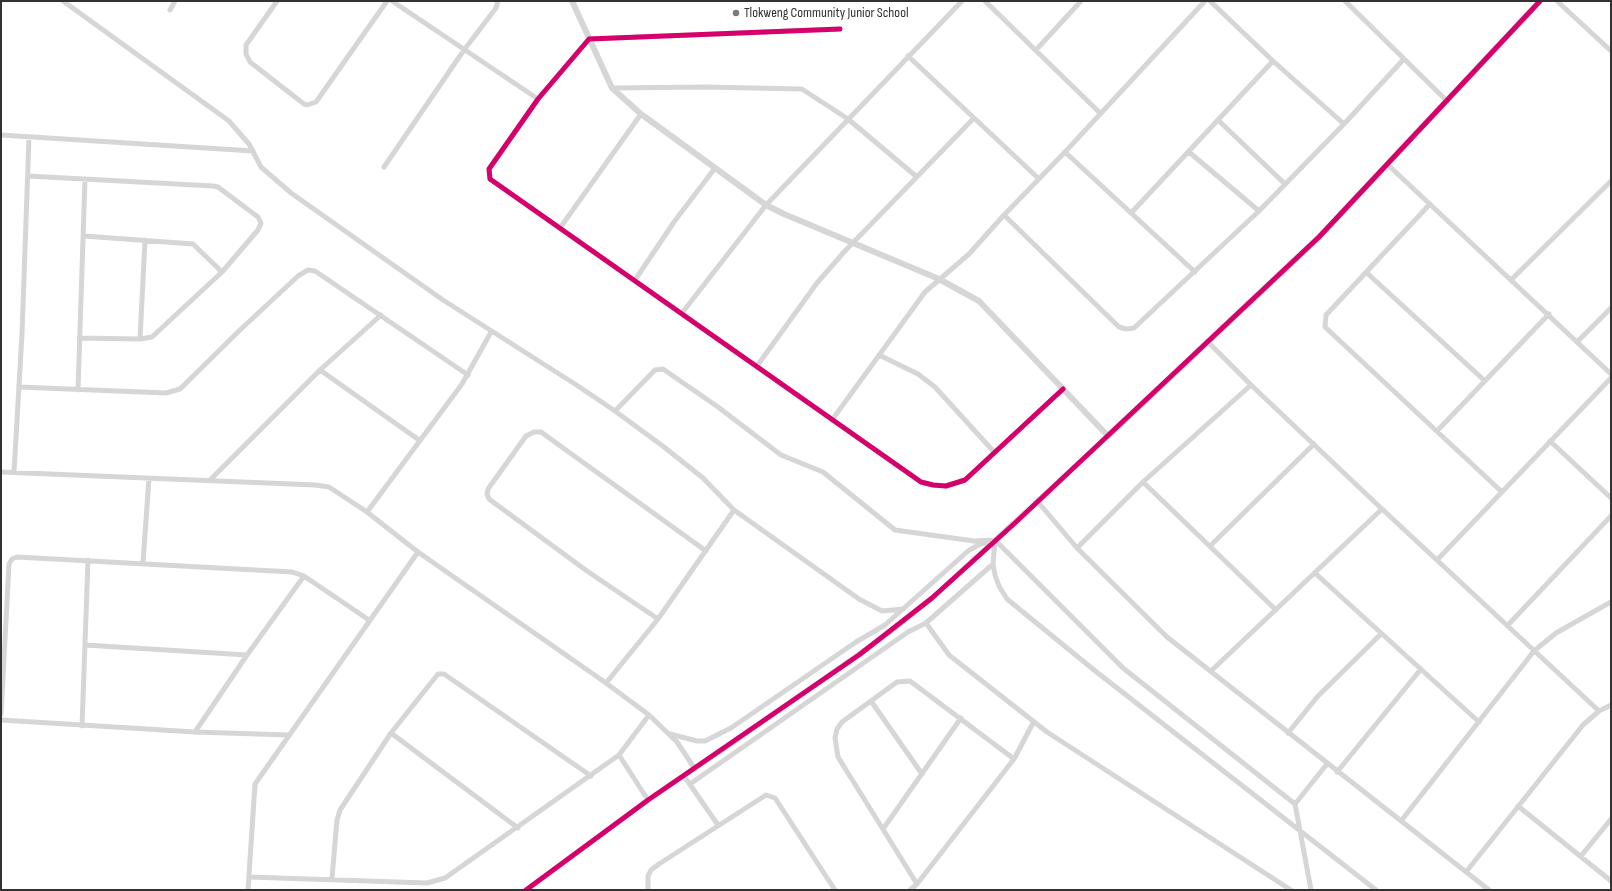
<!DOCTYPE html>
<html>
<head>
<meta charset="utf-8">
<style>
	body { margin:0 }
	#map { position:relative; width:1612px; height:891px; overflow:hidden; background:#fff; font-family:"Sofia Sans Condensed",sans-serif }
	canvas { display:block }
	.frame { position:absolute; inset:0; border:2px solid #323232; pointer-events:none }
</style>
</head>
<body>
<div id="map">
<canvas width="1612" height="891"></canvas>
<div class="frame"></div>
</div>
<script>
const context = document.querySelector('canvas').getContext('2d');
context.lineJoin = 'round';
const poly = rows => new Path2D(rows.map(r => 'M' + r).join(''));
function trace(path, color, width, dash) { context.strokeStyle = color; context.lineWidth = width; context.lineCap = dash ? 'butt' : 'round'; context.setLineDash(dash || []); context.stroke(path); }
function write(font, color, halo, rows, align = 'center') {
  context.font = font + ' "Sofia Sans Condensed",sans-serif'; context.lineWidth = 4; context.setLineDash([]); context.textBaseline = 'middle'; context.strokeStyle = halo; context.fillStyle = color; for (const [text, x, y, turn = 0] of rows) {
    context.save(); context.translate(x, y); context.rotate((+turn || 0) * Math.PI / 180); context.textAlign = isNaN(turn) ? turn : align; if (halo) context.strokeText(text, 0, 0); context.fillText(text, 0, 0); context.restore();
  }
}
trace(poly([
	[63,1,229,121,249,144,261,167,291,193,443,300,578,386,615,411,664,447,703,478,734,510,859,599,882,611,903,609],
	[277,1,246,45,246,54,250,62,304,104,307,105,316,102,387,1],
	[392,1,538,99],
	[985,1,1100,113],
	[1210,1,1273,61,1344,124],
	[1345,1,1447,101],
	[1557,1,1611,51],
	[170,10,175,1],
	[840,29,589,39,538,99,489,169,490,179,921,482,933,485,946,486,965,480,1063,389],
	[1036,50,1081,1],
	[908,56,1038,178],
	[612,88,706,87,802,89,848,119,917,177],
	[1218,120,1285,184],
	[1,135,253,151],
	[1065,152,1195,272],
	[1189,152,1259,211],
	[1387,164,1611,374],
	[384,167,464,50,496,8,498,1],
	[28,176,213,186,218,187,258,217,261,223,258,230,222,272,152,337,140,339,79,338],
	[1430,204,1326,315,1325,327,1502,492],
	[1132,212,1273,61],
	[1004,215,1119,327,1126,329,1134,328,1259,211,1344,124,1403,60],
	[560,228,641,114],
	[84,236,193,244,222,272],
	[1367,273,1485,381],
	[635,280,674,222,715,168],
	[1511,280,1611,181],
	[682,313,766,205,962,1],
	[140,339,145,240],
	[1207,341,1251,385,1382,509,1599,711],
	[1577,342,1611,308],
	[879,355,918,374,935,387,995,453],
	[757,366,817,283,844,252,973,119],
	[320,370,419,440],
	[19,387,166,393,180,389,240,330,298,276,308,270,315,271,468,375],
	[78,390,85,179],
	[615,411,655,370,663,369,718,407,781,455,823,472,895,530,974,541,995,540,1123,668,1295,804],
	[832,420,925,292,969,254,1004,215,1065,152,1205,1],
	[1437,431,1549,314],
	[1550,441,1611,498],
	[1,472,315,485,329,487,367,512,418,552,606,683,649,715,677,742,695,769],
	[14,472,22,334,29,137],
	[210,480,320,370,381,315],
	[1143,482,1276,610],
	[1038,502,1077,548,1167,637,1489,890],
	[367,512,462,384,491,332],
	[995,540,993,564,995,575,999,586,1007,599,1094,670,1376,890],
	[1210,546,1314,444],
	[1077,548,1143,482,1251,385],
	[1437,560,1611,378],
	[143,563,149,478],
	[993,564,926,623,949,655,1047,732,1291,890],
	[1315,573,1479,722],
	[658,619,587,571,489,499,487,494,488,489,526,436,534,432,541,432,706,551],
	[1508,625,1611,516],
	[85,645,247,655],
	[1211,671,1382,509],
	[606,683,658,619,734,510],
	[871,701,922,774],
	[1,714,9,564,12,559,17,557,292,572,304,576,369,620],
	[1,720,195,732,289,735],
	[82,726,88,560],
	[195,732,247,655,304,576],
	[391,733,518,828],
	[1288,733,1318,696,1381,634],
	[670,734,697,741,705,741,731,728,856,642,885,625,968,551,980,544,986,543],
	[619,755,648,800],
	[1337,772,1421,669],
	[684,776,718,825],
	[690,784,885,648,908,632,926,623],
	[1518,806,1611,881],
	[1401,821,1534,651,1556,633,1611,602],
	[883,829,961,718],
	[1581,856,1611,819],
	[1466,872,1583,725,1599,711,1611,705],
	[249,877,427,883,445,878,619,755,649,715],
	[332,878,337,820,340,810,391,733,438,674,444,674,591,776],
	[917,884,838,757,835,738,837,729,842,722,897,682,910,681,1014,759],
	[248,890,255,784,418,552],
	[526,890,648,800,744,735,890,632,932,598,1108,436],
	[648,890,648,876,651,870,659,864,766,795,775,798,835,890],
	[910,890,917,884,1014,759,1033,723],
	[1311,890,1295,804,1327,764]
]), '#d6d6d6', 5);
trace(poly([
	[572,1,612,88,641,114,766,205,784,214,939,279,979,301,1108,436,1319,237,1540,1]
]), '#d6d6d6', 6);
trace(poly([
	[840,29,589,39,538,99,489,169,490,179,921,482,933,485,946,486,965,480,1063,389],
	[526,890,648,800,859,655,932,598,1015,523,1319,237,1540,1]
]), '#d6006c', 5);
for (const [x, y, r, color] of [
	[736,13,4,"#7a7a7a"]
]) { const dot = new Path2D(); dot.arc(x, y, r, 0, 2 * Math.PI); context.fillStyle = color; context.fill(dot); trace(dot, '#fff', 1.5); }
write('14px', '#323232', '#fff', [
	["Tlokweng Community Junior School",744,13]
], 'left');
</script>
</body>
</html>
